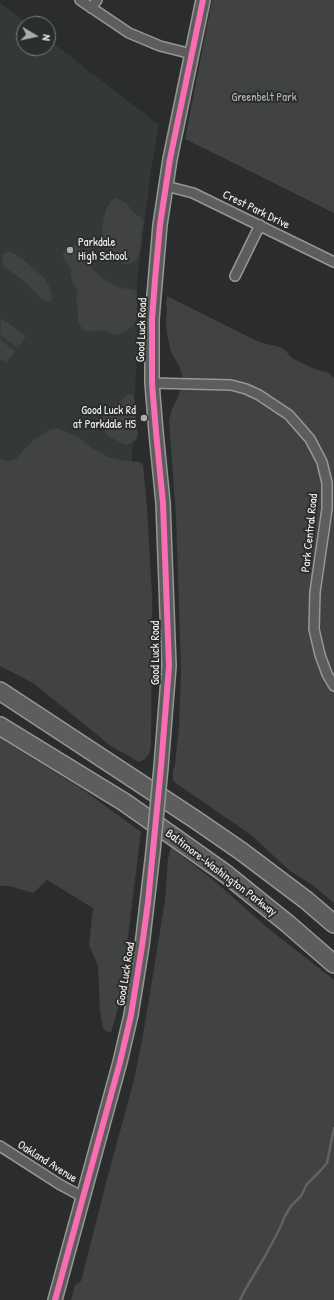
<!DOCTYPE html>
<html>
<head>
<meta charset="utf-8">
<style>
	body { margin:0 }
	#map { position:relative; width:334px; height:1300px; overflow:hidden; background:#2b2c2d; font-family:"Patrick Hand",sans-serif }
	canvas { display:block }
	.north { position:absolute; left:16px; top:16px; width:40px; height:40px; box-sizing:border-box; background:#2a2d2e; border:1px solid #7b7b78; border-radius:50%; rotate:99deg; font-size:11px; font-weight:700; line-height:16px; text-align:center; color:#f4f1e8 }
	.north::after { content:''; display:block; margin:auto; width:14px; height:18px; background:#aeaca7; clip-path:polygon(50% 0,100% 100%,50% 72%,0 100%) }
</style>
</head>
<body>
<div id="map">
<canvas width="334" height="1300"></canvas>
<div class="north">N</div>
</div>
<script>
const context = document.querySelector('canvas').getContext('2d');
context.lineJoin = 'round';
function paint(path, color) { context.fillStyle = color; context.fill(path, 'evenodd'); }
const poly = rows => new Path2D(rows.map(r => 'M' + r).join(''));
function trace(path, color, width, dash) { context.strokeStyle = color; context.lineWidth = width; context.lineCap = dash ? 'butt' : 'round'; context.setLineDash(dash || []); context.stroke(path); }
function write(font, color, halo, rows, align = 'center') {
  context.font = font + ' "Patrick Hand",sans-serif'; context.lineWidth = 4; context.setLineDash([]); context.textBaseline = 'middle'; context.strokeStyle = halo; context.fillStyle = color; for (const [text, x, y, turn = 0] of rows) {
    context.save(); context.translate(x, y); context.rotate((+turn || 0) * Math.PI / 180); context.textAlign = isNaN(turn) ? turn : align; if (halo) context.strokeText(text, 0, 0); context.fillText(text, 0, 0); context.restore();
  }
}
paint(poly([
	[0,3,28,24,24,24,24,48,48,48,48,39,159,125,151,170,137,282,137,352,130,500,0,522]
]), '#353838');
paint(poly([
	[212,0,334,0,334,213,185,139],
	[117,198,127,204,134,213,142,218,143,222,140,251,136,260,130,264,123,264,117,260,106,245,103,236,102,227,106,209,111,201],
	[75,245,78,246,81,250,85,260,93,270,106,281,121,288,134,290,137,292,137,319,133,326,121,334,116,335,107,331,99,330,87,332,81,327,78,320,78,310,76,300,78,293,70,275,71,270,69,266,63,258,63,254,66,248],
	[7,252,12,252,25,261,44,278,49,286,52,295,52,299,51,301,48,302,42,299,24,281,4,267,2,261,3,255],
	[167,296,259,342,283,348,292,358,312,368,329,373,334,378,334,903,311,884,290,871,251,835,173,781,173,770,175,766,179,727,181,669,176,516,169,420,172,409,179,395,183,378,179,366,171,352,167,334,166,322,167,307,166,305],
	[1,318,26,336,18,348,0,335],
	[0,340,15,351,6,363,0,359],
	[130,394,133,395,135,401,136,425,138,434,136,440,129,444,124,444,108,436,103,429,102,423,103,415,109,409,118,403,127,395],
	[57,428,80,438,92,448,108,457,120,460,138,462,141,463,143,465,147,507,152,596,151,745,149,754,145,759,139,762,111,746,33,683,0,666,0,459,6,461,12,461,17,458,23,450,34,440,49,430],
	[0,738,82,789,141,832,120,1001,111,1033,103,1029,100,1011,98,966,89,945,93,908,47,880,33,893,9,886,0,886],
	[171,847,219,885,264,925,334,980,334,1300,71,1300,75,1285,81,1281,111,1164,133,1084,142,1041,154,969,165,900,168,859]
]), '#414242');
trace(poly([
	[240,1300,245,1290,264,1258,279,1230,285,1216,291,1206,301,1196,307,1184,321,1170,327,1163,334,1128]
]), '#626361', 2.5);
const street = poly([
	[80,0,129,33,160,46,192,54],
	[91,8,97,0],
	[166,186,193,193,334,262],
	[235,276,260,225],
	[152,383,231,385,246,389,259,395,289,415,310,439,322,462,327,483,327,509,315,592,314,629,320,655,327,674,334,686],
	[0,1146,59,1184,83,1197]
]);
const secondary = poly([
	[161,767,169,666,163,503,156,432,152,383,152,319,160,225,170,159,203,0],
	[55,1300,120,1062,131,1015,142,946,153,852]
]);
const highway = poly([
	[0,691,196,820,241,851,306,900,334,924],
	[0,726,124,802,181,842,226,874,288,924,334,964]
]);
trace(street, '#979796', 12);
trace(secondary, '#979796', 16);
trace(highway, '#979796', 20);
trace(street, '#5d5d5c', 9);
trace(secondary, '#5d5d5c', 13);
trace(highway, '#5d5d5c', 17);
const secondaryBridge = poly([
	[153,852,161,767]
]);
trace(secondaryBridge, '#979796', 16, []);
trace(secondaryBridge, '#5d5d5c', 13);
trace(poly([
	[55,1300,120,1062,131,1015,142,946,148,902,161,767,169,666,163,503,156,432,152,383,152,319,155,280,160,225,170,159,203,0]
]), '#f96db3', 6);
for (const [x, y, r, color] of [
	[70,250,4,"#aeaca7"],
	[144,418,4,"#aeaca7"]
]) { const dot = new Path2D(); dot.arc(x, y, r, 0, 2 * Math.PI); context.fillStyle = color; context.fill(dot); trace(dot, '#2a2d2e', 1.5); }
write('12px', '#b6b5af', '#2a2d2e', [
	["Greenbelt Park",264,98]
]);
write('12px', '#f4f1e8', '#2a2d2e', [
	["Crest Park Drive",256,210,26],
	["Good Luck Road",142,330,-88],
	["Park Central Road",310,533,-84],
	["Good Luck Road",156,653,-90],
	["Baltimore-Washington Parkway",221,873,37],
	["Good Luck Road",126,974,-81],
	["Oakland Avenue",47,1162,32]
]);
write('12px', '#f4f1e8', '#2a2d2e', [
	["Parkdale",78,243],
	["High School",78,257],
	["Good Luck Rd",136,411,"right"],
	["at Parkdale HS",136,425,"right"]
], 'left');
</script>
</body>
</html>
